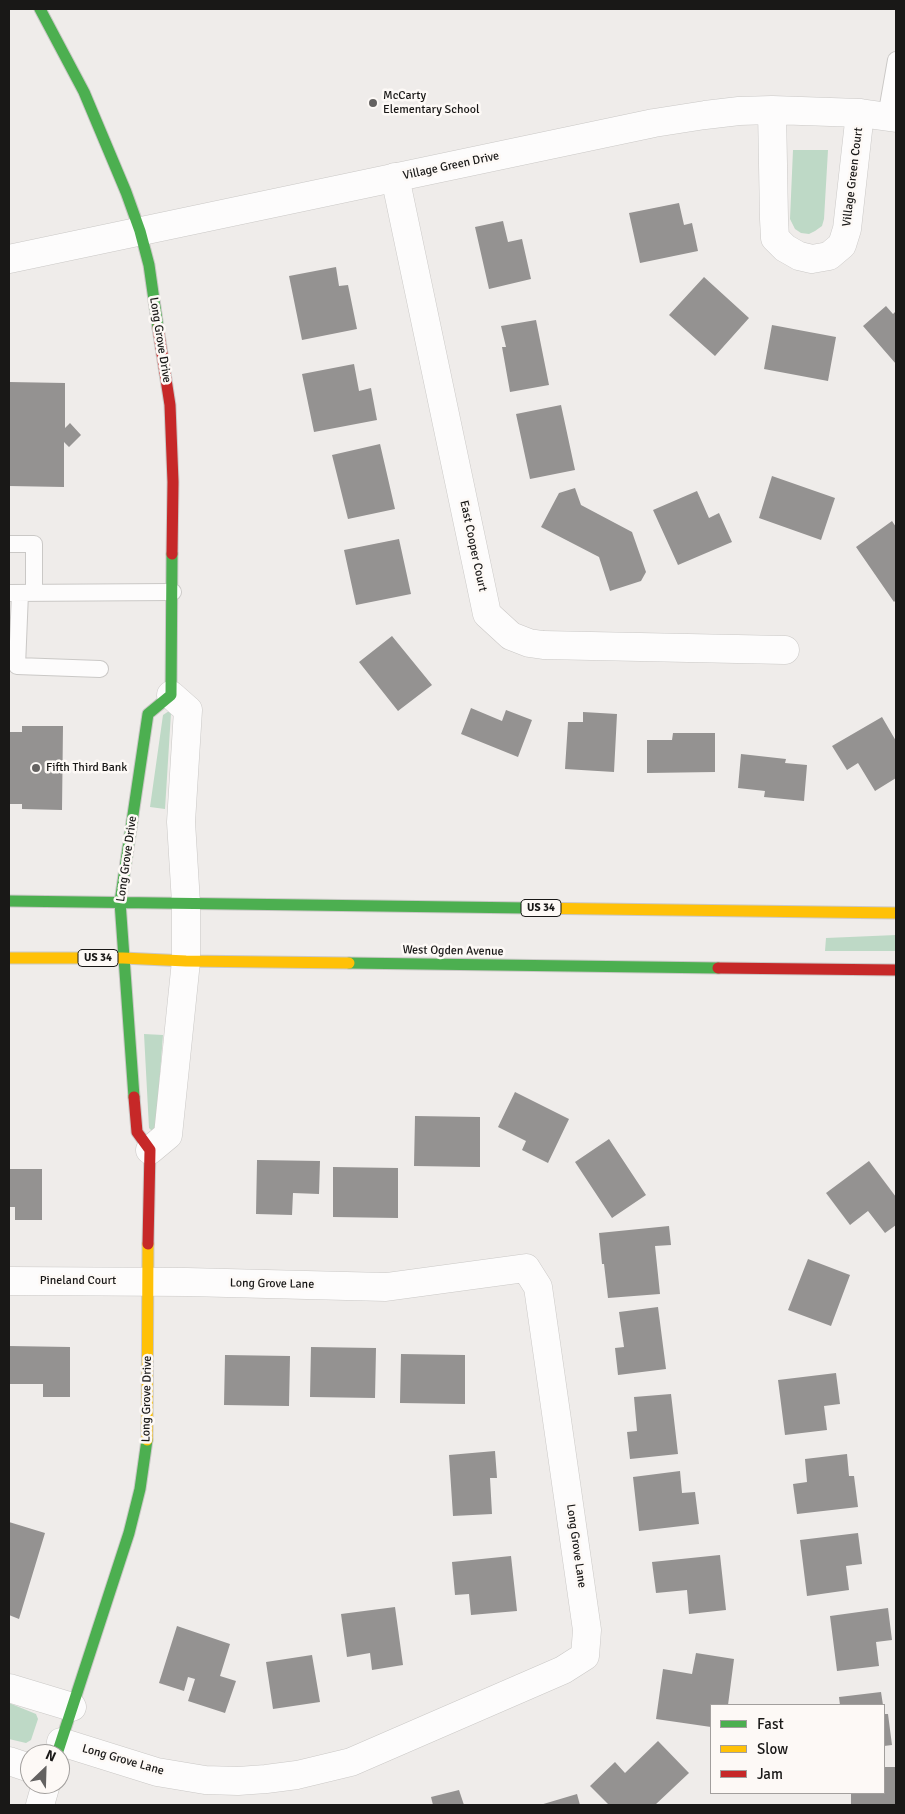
<!DOCTYPE html>
<html>
<head>
<meta charset="utf-8">
<style>
	body { margin:0 }
	#map { position:relative; width:905px; height:1814px; overflow:hidden; background:#efecea; font-family:Signika,sans-serif }
	canvas { display:block }
	.frame { position:absolute; inset:0; border:10px solid #191817; pointer-events:none }
	.legend { position:absolute; left:710px; top:1704px; width:175px; height:90px; box-sizing:border-box; background:#fdf9f6; border:1px solid #a29f9d; margin:0; padding:6px 9px; list-style:none; font-size:15px; color:#191817 }
	.legend li { display:flex; align-items:center; gap:10px; height:25px }
	.legend b { width:25px; border:1px solid #a29f9d }
	.north { position:absolute; left:20px; top:1744px; width:50px; height:50px; box-sizing:border-box; background:#fdf9f6; border:1px solid #a29f9d; border-radius:50%; rotate:24deg; font-size:14px; font-weight:700; line-height:20px; text-align:center; color:#191817 }
	.north::after { content:''; display:block; margin:auto; width:18px; height:22px; background:#646261; clip-path:polygon(50% 0,100% 100%,50% 72%,0 100%) }
</style>
</head>
<body>
<div id="map">
<canvas width="905" height="1814"></canvas>
<div class="frame"></div>
<ul class="legend">
<li><b style="height:6px;background:#4caf50"></b>Fast</li>
<li><b style="height:6px;background:#ffc107"></b>Slow</li>
<li><b style="height:6px;background:#c62828"></b>Jam</li>
</ul>
<div class="north">N</div>
</div>
<script>
const context = document.querySelector('canvas').getContext('2d');
context.lineJoin = 'round';
function paint(path, color) { context.fillStyle = color; context.fill(path, 'evenodd'); }
const poly = rows => new Path2D(rows.map(r => 'M' + r).join(''));
function trace(path, color, width, dash) { context.strokeStyle = color; context.lineWidth = width; context.lineCap = dash ? 'butt' : 'round'; context.setLineDash(dash || []); context.stroke(path); }
function write(font, color, halo, rows, align = 'center') {
  context.font = font + ' Signika,sans-serif'; context.lineWidth = 5; context.setLineDash([]); context.textBaseline = 'middle'; context.strokeStyle = halo; context.fillStyle = color; for (const [text, x, y, turn = 0] of rows) {
    context.save(); context.translate(x, y); context.rotate((+turn || 0) * Math.PI / 180); context.textAlign = isNaN(turn) ? turn : align; if (halo) context.strokeText(text, 0, 0); context.fillText(text, 0, 0); context.restore();
  }
}
paint(poly([
	[793,150,828,150,824,219,822,226,815,231,809,234,801,233,795,229,790,219],
	[169,711,171,713,165,809,150,807,163,715],
	[896,935,896,951,825,951,826,938],
	[144,1034,163,1035,156,1126,153,1132,149,1128],
	[9,1703,36,1714,38,1719,31,1740,26,1743,9,1739]
]), '#bed9c6');
paint(poly([
	[679,203,684,225,692,223,698,251,640,263,629,213],
	[503,221,508,242,522,239,531,279,489,289,475,227],
	[336,267,339,286,348,285,357,329,302,340,289,276],
	[704,277,749,318,715,356,669,315],
	[886,306,893,314,896,311,896,364,863,326],
	[536,320,549,385,510,392,502,347,506,347,501,326],
	[772,325,836,337,828,381,764,369],
	[354,364,359,391,371,388,377,420,314,432,302,374],
	[9,382,65,383,65,428,70,423,81,435,69,447,64,442,64,487,9,486],
	[561,405,575,470,530,479,516,414],
	[380,444,395,509,348,519,332,455],
	[772,476,835,498,821,540,759,518],
	[575,488,581,505,632,532,646,572,641,581,610,591,599,557,541,527,559,493],
	[697,491,709,518,719,513,732,542,678,565,653,510],
	[892,521,896,527,896,600,894,602,856,547],
	[399,539,411,594,356,605,344,550],
	[392,636,432,685,398,711,359,662],
	[471,708,502,721,506,710,532,720,518,757,461,734],
	[583,712,617,714,614,772,565,769,568,722,583,722],
	[882,717,896,741,896,778,875,791,858,763,847,770,832,746],
	[22,726,63,726,62,810,22,809,22,804,9,804,9,732,22,732],
	[673,733,715,733,715,772,647,773,647,740,672,740],
	[741,754,786,759,785,763,807,765,804,801,764,797,765,791,738,788],
	[515,1092,569,1119,548,1163,522,1150,526,1141,498,1127],
	[415,1116,480,1117,480,1167,414,1166],
	[609,1139,646,1195,612,1218,575,1162],
	[257,1160,320,1161,319,1194,293,1193,292,1215,256,1214],
	[869,1161,896,1197,896,1225,885,1233,868,1211,850,1225,826,1193],
	[333,1167,398,1168,398,1218,333,1217],
	[9,1169,42,1169,42,1220,15,1220,15,1207,9,1207],
	[669,1226,671,1245,655,1246,660,1294,608,1298,604,1264,602,1264,599,1233],
	[808,1259,850,1275,831,1326,788,1310],
	[658,1307,666,1369,618,1375,615,1348,624,1347,619,1312],
	[9,1346,70,1347,70,1397,43,1397,43,1384,9,1384],
	[311,1347,376,1348,375,1398,310,1397],
	[401,1354,465,1355,465,1404,400,1403],
	[225,1355,290,1356,289,1406,224,1405],
	[836,1373,840,1404,824,1406,827,1430,785,1435,778,1380],
	[671,1394,678,1454,630,1459,627,1432,637,1431,634,1397],
	[495,1451,497,1478,490,1478,492,1514,453,1516,449,1455],
	[847,1454,849,1476,854,1476,858,1507,797,1514,793,1484,807,1482,805,1459],
	[680,1471,682,1493,695,1492,699,1524,639,1531,633,1477],
	[9,1522,45,1533,19,1619,9,1615],
	[858,1533,862,1564,846,1566,849,1590,807,1596,800,1540],
	[720,1555,726,1610,689,1614,687,1590,656,1593,652,1562],
	[511,1556,517,1611,471,1615,469,1594,455,1595,452,1562],
	[395,1607,403,1665,372,1670,370,1653,347,1657,341,1614],
	[888,1608,892,1640,876,1642,879,1666,837,1671,830,1616],
	[177,1626,230,1644,220,1676,236,1681,225,1713,188,1701,195,1679,188,1677,184,1691,159,1683],
	[696,1653,734,1659,728,1705,711,1705,711,1727,656,1719,663,1669,692,1674],
	[312,1655,320,1702,273,1709,266,1662],
	[881,1692,883,1705,840,1705,839,1697],
	[884,1714,888,1714,892,1745,884,1746],
	[658,1741,689,1773,655,1805,609,1805,590,1786,615,1762,625,1773],
	[884,1767,895,1767,896,1805,851,1805,851,1793,884,1793],
	[459,1790,464,1805,433,1805,431,1797],
	[577,1794,580,1805,540,1805]
]), '#949291');
const lane = poly([
	[886,117,896,60],
	[9,544,34,544,34,593],
	[9,593,173,592],
	[20,593,17,666,100,669]
]);
const street = poly([
	[772,110,774,219,775,238,785,248,799,256,812,259,829,256,842,245,847,229,860,113],
	[395,177,487,614,511,636,529,643,543,645,785,650],
	[9,259,654,123,705,115,739,111,772,110,860,113,896,118],
	[150,1150,168,1135,186,961,186,903,181,822,188,710,171,695],
	[9,1281,187,1282,386,1287,526,1268,538,1287,587,1630,585,1656,563,1670,351,1762,297,1775,266,1779,238,1781,205,1780,157,1772,61,1742],
	[9,1688,72,1707],
	[9,1761,30,1768],
	[40,1805,46,1784]
]);
const fast = poly([
	[40,9,84,92,126,192,140,231,149,265,158,328],
	[9,901,527,908],
	[349,963,718,968],
	[134,1097,120,902,148,714,171,695,172,554],
	[57,1754,129,1533,140,1489,147,1440]
]);
const slow = poly([
	[527,908,896,913],
	[9,958,123,958,186,961,349,963],
	[147,1440,148,1244]
]);
const jam = poly([
	[158,328,170,405,173,482,172,554],
	[718,968,896,970],
	[134,1097,137,1132,150,1150,148,1244]
]);
trace(lane, '#cac8c6', 18);
trace(street, '#cac8c6', 29);
trace(fast, '#cac8c6', 13);
trace(slow, '#cac8c6', 13);
trace(jam, '#cac8c6', 13);
trace(lane, '#fdfcfc', 16);
trace(street, '#fdfcfc', 28);
trace(fast, '#4caf50', 11);
trace(slow, '#ffc107', 11);
trace(jam, '#c62828', 11);
for (const [x, y, r, color] of [
	[373,103,5,"#646261"],
	[36,768,5,"#646261"]
]) { const dot = new Path2D(); dot.arc(x, y, r, 0, 2 * Math.PI); context.fillStyle = color; context.fill(dot); trace(dot, '#fdf9f6', 2); }
for (const [x, y, w] of [
	[541,908,40],
	[98,958,40]
]) { const box = new Path2D(); box.roundRect(x - w / 2, y - 8.5, w, 17, 4); context.fillStyle = '#fdf9f6'; context.fill(box); trace(box, '#191817', 1); }
write('bold 11px', '#191817', null, [
	["US 34",541,908],
	["US 34",98,958]
]);
write('12px', '#191817', '#fdf9f6', [
	["McCarty",383,96],
	["Elementary School",383,110],
	["Fifth Third Bank",46,768]
], 'left');
write('12px', '#191817', '#fdf9f6', [
	["Village Green Drive",451,166,-12],
	["Village Green Court",853,177,-83],
	["Long Grove Drive",160,340,81],
	["East Cooper Court",473,546,78],
	["Long Grove Drive",127,859,-82],
	["West Ogden Avenue",453,951,1],
	["Pineland Court",78,1281],
	["Long Grove Lane",272,1284,1],
	["Long Grove Drive",147,1399,-89],
	["Long Grove Lane",576,1546,82],
	["Long Grove Lane",123,1760,16]
]);
</script>
</body>
</html>
